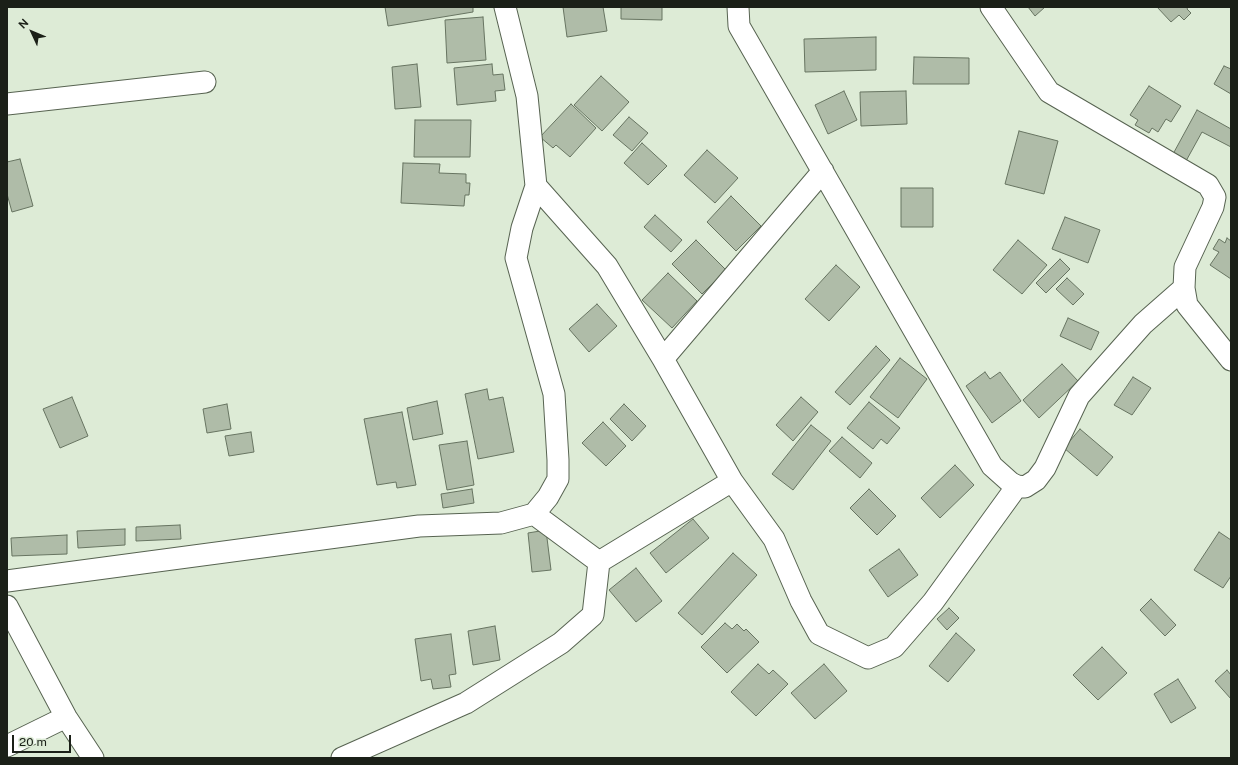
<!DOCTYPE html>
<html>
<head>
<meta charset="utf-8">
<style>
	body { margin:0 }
	#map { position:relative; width:1238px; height:765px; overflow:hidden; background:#ddebd6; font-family:"Public Sans",sans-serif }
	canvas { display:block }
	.frame { position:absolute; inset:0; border:8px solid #1b2018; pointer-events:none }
	.north { position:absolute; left:12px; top:12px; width:40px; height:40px; -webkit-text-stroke:3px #ddebd6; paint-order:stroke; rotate:314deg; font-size:11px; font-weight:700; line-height:16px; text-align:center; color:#1b2018 }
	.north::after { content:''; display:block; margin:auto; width:14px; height:18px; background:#1b2018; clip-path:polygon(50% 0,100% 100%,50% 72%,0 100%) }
	.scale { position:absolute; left:12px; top:735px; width:59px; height:18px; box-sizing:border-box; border:2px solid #1b2018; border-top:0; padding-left:5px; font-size:12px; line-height:14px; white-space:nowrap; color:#1b2018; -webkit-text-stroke:3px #ddebd6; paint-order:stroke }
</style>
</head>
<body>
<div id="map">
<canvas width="1238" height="765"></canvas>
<div class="frame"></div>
<div class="north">N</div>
<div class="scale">20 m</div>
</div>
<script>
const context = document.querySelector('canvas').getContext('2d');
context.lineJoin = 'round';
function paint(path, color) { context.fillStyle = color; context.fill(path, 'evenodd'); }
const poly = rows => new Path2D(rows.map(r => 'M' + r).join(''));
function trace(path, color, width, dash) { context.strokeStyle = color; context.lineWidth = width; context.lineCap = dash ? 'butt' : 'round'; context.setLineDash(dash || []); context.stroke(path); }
const building = poly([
	[385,7,473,7,473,12,388,26,385,7],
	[563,7,603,7,607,31,567,37,563,7],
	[621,7,662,7,662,20,621,19,621,7],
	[1028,7,1045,7,1035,16,1028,7],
	[1157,7,1188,7,1187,9,1191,13,1184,20,1179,15,1171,22,1157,7],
	[483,17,486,60,447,63,445,20,483,17],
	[876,37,876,70,805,72,804,39,876,37],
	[914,57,969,58,969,84,913,84,914,57],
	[417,64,421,107,395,109,392,67,417,64],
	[492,64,493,75,503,74,505,90,495,91,496,101,457,105,454,68,492,64],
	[1224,66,1231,69,1231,94,1214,84,1224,66],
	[601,76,629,102,602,131,574,105,601,76],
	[1149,86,1181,106,1171,122,1166,119,1158,132,1152,128,1149,133,1135,125,1138,120,1130,115,1149,86],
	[844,91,857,120,828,134,815,105,844,91],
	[906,91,907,124,861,126,860,92,906,91],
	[571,104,596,128,570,157,556,145,553,148,540,137,571,104],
	[1197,110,1231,129,1231,147,1202,132,1186,161,1173,154,1197,110],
	[629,117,648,133,632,151,613,135,629,117],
	[415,120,471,120,470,157,414,157,415,120],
	[1019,131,1058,141,1044,194,1005,184,1019,131],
	[642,143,667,166,648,185,624,163,642,143],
	[707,150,738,178,715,203,684,175,707,150],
	[20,159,33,206,12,212,7,194,7,162,20,159],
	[403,163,440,164,439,173,466,174,466,183,470,183,469,195,465,195,464,206,401,203,403,163],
	[901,188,933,188,933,227,901,227,901,188],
	[731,196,761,226,736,251,707,222,731,196],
	[655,215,682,240,671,252,644,227,655,215],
	[1065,217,1100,230,1088,263,1052,249,1065,217],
	[1227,238,1231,241,1231,279,1210,265,1219,252,1213,249,1219,239,1225,243,1227,238],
	[696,240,726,270,702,294,672,264,696,240],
	[1018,240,1047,265,1022,294,993,270,1018,240],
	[1060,259,1070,269,1046,293,1036,283,1060,259],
	[836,265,860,287,829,321,805,299,836,265],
	[668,273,697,301,672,328,642,300,668,273],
	[1067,278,1084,294,1073,305,1056,289,1067,278],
	[597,304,617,326,589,352,569,329,597,304],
	[1068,318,1099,332,1091,350,1060,336,1068,318],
	[876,346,890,360,850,405,835,392,876,346],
	[900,358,927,379,898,418,870,397,900,358],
	[1062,364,1078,381,1039,418,1023,400,1062,364],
	[985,372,990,379,1000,372,1021,401,992,423,966,386,985,372],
	[1133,377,1151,388,1132,415,1114,405,1133,377],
	[487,389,489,400,503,397,514,452,478,459,465,394,487,389],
	[72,397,88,436,60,448,43,409,72,397],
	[801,397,818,412,793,441,776,425,801,397],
	[437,401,443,434,413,440,407,408,437,401],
	[869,402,900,428,887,444,881,439,873,449,847,428,869,402],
	[227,404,231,429,207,433,203,409,227,404],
	[624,404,646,426,632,441,610,419,624,404],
	[402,412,416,485,397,488,396,482,377,485,364,419,402,412],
	[603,422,626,446,606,466,582,443,603,422],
	[811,425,831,441,793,490,772,474,811,425],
	[1080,429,1113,457,1097,476,1064,448,1080,429],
	[251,432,254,452,229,456,225,436,251,432],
	[842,437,872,463,860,478,829,451,842,437],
	[467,441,474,485,447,490,439,445,467,441],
	[955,465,974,485,940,518,921,498,955,465],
	[472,489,474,503,443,508,441,494,472,489],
	[869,489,896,516,877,535,850,508,869,489],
	[693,519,709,538,666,573,650,553,693,519],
	[180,525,181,539,136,541,136,527,180,525],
	[125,529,125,545,78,548,77,531,125,529],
	[546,530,551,570,532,572,528,533,546,530],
	[1219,532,1231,540,1231,576,1223,588,1194,570,1219,532],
	[67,535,67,554,12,556,11,538,67,535],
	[899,549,918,575,888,597,869,570,899,549],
	[733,553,757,575,702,635,678,613,733,553],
	[636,568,662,601,636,622,609,590,636,568],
	[1151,599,1176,625,1165,636,1140,610,1151,599],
	[949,608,959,618,947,630,937,619,949,608],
	[725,623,732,629,737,624,744,631,746,629,759,642,727,673,701,647,725,623],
	[495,626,500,660,473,665,468,631,495,626],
	[956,633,975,650,948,682,929,666,956,633],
	[451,634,456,674,449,675,451,687,433,689,431,679,421,681,415,639,451,634],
	[1102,647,1127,673,1098,700,1073,675,1102,647],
	[758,664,769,674,773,670,788,684,756,716,731,692,758,664],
	[824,664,847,691,815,719,791,693,824,664],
	[1227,670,1231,675,1231,699,1215,681,1227,670],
	[1178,679,1196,708,1171,723,1154,694,1178,679]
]);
paint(building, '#afbca8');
trace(building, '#677461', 1);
const minor = poly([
	[738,7,739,26,992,466,1011,483,1017,486,1025,487,1036,480,1045,468,1079,396,1143,324,1184,288],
	[991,7,1049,92,1208,185,1215,197,1213,207,1185,267,1184,288,1187,305,1231,360],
	[7,104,205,82],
	[536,186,607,266,663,359,732,481,774,539,801,601,819,634,868,658,894,647,933,602,1017,486],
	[663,359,823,171],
	[534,514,599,562,732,481],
	[7,581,419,526,501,523,534,514,548,497,558,479,558,460,554,394,516,258,522,228,536,186,527,96,505,7],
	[7,606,66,717,93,758],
	[7,746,66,717],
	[342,758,466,703,561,643,593,615,599,562]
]);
trace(minor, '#576351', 23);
trace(minor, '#fff', 21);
</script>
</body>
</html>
